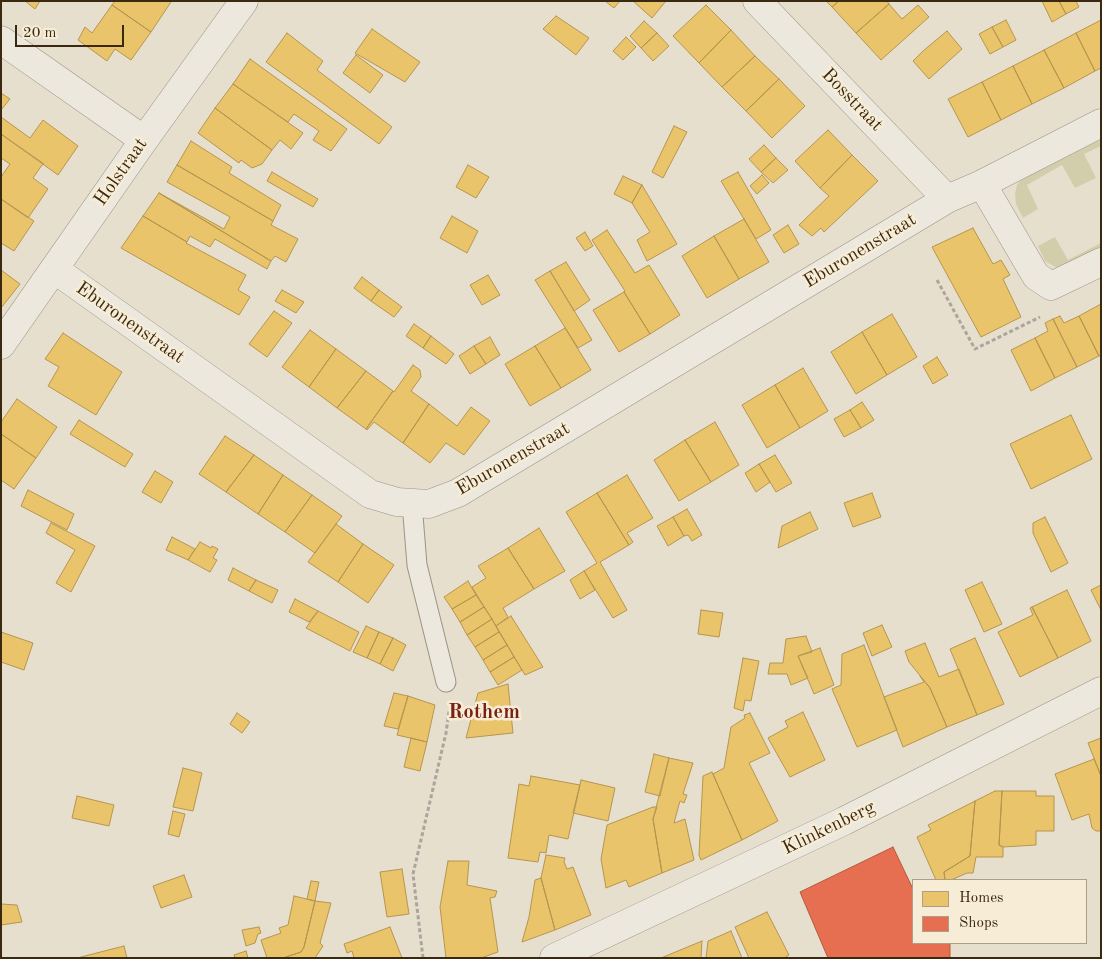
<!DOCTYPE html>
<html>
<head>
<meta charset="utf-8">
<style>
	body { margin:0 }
	#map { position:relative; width:1102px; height:959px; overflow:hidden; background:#e7dfcd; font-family:"Old Standard TT",serif }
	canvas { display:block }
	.frame { position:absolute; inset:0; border:2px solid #3b2811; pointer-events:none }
	.legend { position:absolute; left:912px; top:879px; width:175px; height:65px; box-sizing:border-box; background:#f7edd7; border:1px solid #ac9e88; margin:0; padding:6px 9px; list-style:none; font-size:15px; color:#3b2811 }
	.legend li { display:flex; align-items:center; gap:10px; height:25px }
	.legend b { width:25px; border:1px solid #ac9e88 }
	.scale { position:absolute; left:15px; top:25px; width:109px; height:22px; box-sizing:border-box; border:2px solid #3b2811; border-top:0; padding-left:6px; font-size:15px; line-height:18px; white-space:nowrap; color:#3b2811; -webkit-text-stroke:4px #f7edd7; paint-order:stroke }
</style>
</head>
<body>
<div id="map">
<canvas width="1102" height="959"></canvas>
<div class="frame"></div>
<ul class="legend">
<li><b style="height:14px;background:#e9c46a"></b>Homes</li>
<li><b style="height:14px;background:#e76f51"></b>Shops</li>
</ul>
<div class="scale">20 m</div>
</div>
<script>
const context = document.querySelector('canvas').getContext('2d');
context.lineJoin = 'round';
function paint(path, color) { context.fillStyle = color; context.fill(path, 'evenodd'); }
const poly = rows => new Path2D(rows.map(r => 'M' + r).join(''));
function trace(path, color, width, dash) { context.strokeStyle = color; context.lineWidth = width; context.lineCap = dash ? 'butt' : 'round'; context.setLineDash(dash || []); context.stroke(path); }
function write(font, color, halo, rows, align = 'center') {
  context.font = font + ' "Old Standard TT",serif'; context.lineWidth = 5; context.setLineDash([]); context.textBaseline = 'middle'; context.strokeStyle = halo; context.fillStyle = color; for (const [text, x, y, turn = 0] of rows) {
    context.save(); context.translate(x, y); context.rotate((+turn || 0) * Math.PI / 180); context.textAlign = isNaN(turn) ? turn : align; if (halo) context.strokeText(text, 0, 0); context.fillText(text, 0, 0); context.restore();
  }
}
paint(poly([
	[1101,138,1101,146,1084,154,1096,178,1075,188,1062,165,1027,185,1038,209,1023,218,1016,204,1015,194,1017,185,1023,177],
	[1055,237,1068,260,1101,243,1101,253,1059,269,1045,261,1038,246]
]), '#d2ceab');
const homes = poly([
	[25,1,40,1,35,9,25,1],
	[115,1,170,1,171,2,151,32,112,5,115,1],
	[605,1,620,1,614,8,605,1],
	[633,1,666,1,652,18,633,1],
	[826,1,839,1,832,7,826,1],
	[839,1,887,1,889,4,856,33,832,7,839,1],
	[1042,1,1059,1,1066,14,1052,22,1042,1],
	[1059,1,1076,1,1079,7,1066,14,1059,1],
	[889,4,902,19,918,5,929,17,881,60,856,33,889,4],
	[112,5,151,32,131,60,115,49,107,61,78,40,85,27,92,33,112,5],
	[706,5,731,30,699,63,673,36,706,5],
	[556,16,589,38,576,55,543,29,556,16],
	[1006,20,1016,40,1003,47,992,27,1006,20],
	[1101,20,1101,68,1095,71,1076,33,1101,20],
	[644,21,657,33,641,48,630,36,644,21],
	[992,27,1003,47,990,54,979,34,992,27],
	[372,29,420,62,405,82,355,53,372,29],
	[731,30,755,56,722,87,699,63,731,30],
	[947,31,962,49,929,79,913,61,923,51,947,31],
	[287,33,323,61,317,70,392,127,379,144,266,62,287,33],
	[657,33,669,46,653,61,641,48,657,33],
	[1076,33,1095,71,1064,88,1044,50,1076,33],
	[626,37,636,47,623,60,613,51,626,37],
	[1044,50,1064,88,1032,104,1013,66,1044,50],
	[356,55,383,75,370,93,343,73,356,55],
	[755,56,779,79,746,111,722,87,755,56],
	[250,59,347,129,331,151,313,140,319,131,294,114,288,122,233,84,250,59],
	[1013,66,1032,104,1001,120,982,82,1013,66],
	[779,79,805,106,772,138,746,111,779,79],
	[982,82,1001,120,968,137,948,99,982,82],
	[233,84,303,133,291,149,280,140,272,150,215,108,233,84],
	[1,93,10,99,1,110,1,93],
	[215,108,272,150,262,164,252,168,241,160,239,163,198,133,215,108],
	[1,117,30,138,43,120,78,146,58,175,1,134,1,117],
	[674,126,687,132,663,178,652,172,674,126],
	[828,130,852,155,820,188,795,161,828,130],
	[1,134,44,164,42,165,33,178,48,189,28,218,1,199,1,177,10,164,1,158,1,134],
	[191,141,232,167,229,173,281,205,273,221,177,165,191,141],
	[764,145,776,158,761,172,749,159,764,145],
	[852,155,878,181,824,232,821,228,812,236,799,225,829,196,820,188,852,155],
	[776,158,788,170,773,183,761,172,776,158],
	[177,165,273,221,271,225,298,239,286,262,275,256,271,261,159,193,224,229,230,217,167,182,177,165],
	[468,165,489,177,476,198,456,187,468,165],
	[272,172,318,199,313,207,267,181,272,172],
	[738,172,771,230,756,239,721,181,738,172],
	[762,175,769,183,757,194,750,186,762,175],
	[623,176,642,185,632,203,614,194,623,176],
	[642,185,677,244,647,261,637,240,650,232,632,203,642,185],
	[159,193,271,261,267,269,215,239,210,247,190,236,187,242,143,216,159,193],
	[1,199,34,221,14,251,1,243,1,199],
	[143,216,187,242,186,243,246,275,238,290,250,297,239,315,121,248,143,216],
	[452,216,478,231,467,253,440,238,452,216],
	[744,219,769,262,739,279,714,236,744,219],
	[788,225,799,244,784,253,773,235,788,225],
	[973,228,993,264,1001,260,1010,275,1003,279,1021,317,981,337,932,247,973,228],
	[607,230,635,273,649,265,680,315,650,334,624,292,625,291,592,240,607,230],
	[585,232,593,246,585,251,576,238,585,232],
	[714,236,739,279,707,298,682,256,714,236],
	[566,262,590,300,574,311,550,271,566,262],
	[1,270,20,284,1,308,1,270],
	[550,271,592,340,578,348,535,280,550,271],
	[488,275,500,295,482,305,470,285,488,275],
	[362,277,379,290,371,301,354,288,362,277],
	[282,290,304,302,296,313,275,301,282,290],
	[379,290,402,307,394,317,371,301,379,290],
	[624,292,650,334,619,352,593,310,624,292],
	[1101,304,1101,355,1099,356,1079,316,1101,304],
	[274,311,292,323,267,357,249,344,274,311],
	[892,314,917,357,887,375,862,332,892,314],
	[1060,316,1064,323,1079,316,1099,356,1077,367,1053,319,1060,316],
	[1053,319,1077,367,1055,378,1035,338,1048,331,1045,323,1053,319],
	[414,324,431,336,423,348,406,336,414,324],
	[565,328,591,370,561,388,535,346,565,328],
	[310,330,336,349,309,387,282,367,310,330],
	[862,332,887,375,856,394,831,352,862,332],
	[63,333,122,372,96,415,48,386,59,367,45,359,63,333],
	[431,336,454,354,446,364,423,348,431,336],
	[490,337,500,355,486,364,474,346,490,337],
	[1035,338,1055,378,1031,391,1011,350,1035,338],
	[474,346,486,364,470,374,459,356,474,346],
	[535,346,561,388,530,406,505,364,535,346],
	[336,349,366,371,337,408,309,387,336,349],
	[937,357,948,375,933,384,923,366,937,357],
	[413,365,420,370,421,377,411,391,429,404,403,443,374,422,367,430,366,429,393,391,394,392,413,365],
	[803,368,828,411,800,428,775,385,803,368],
	[366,371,393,391,366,429,337,408,366,371],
	[775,385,800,428,767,448,742,405,775,385],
	[17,399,57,427,36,458,1,434,1,422,17,399],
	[862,402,874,420,861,428,850,410,862,402],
	[429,404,457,426,471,407,490,421,464,455,446,443,430,463,403,443,429,404],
	[850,410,861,428,844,437,834,419,850,410],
	[1071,415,1092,459,1031,489,1010,444,1071,415],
	[79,420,133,454,125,467,70,434,79,420],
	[715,422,739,465,711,482,685,440,715,422],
	[1,434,36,458,14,489,1,480,1,434],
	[225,436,254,455,226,492,199,474,225,436],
	[685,440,711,482,679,501,654,460,685,440],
	[254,455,283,475,258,514,226,492,254,455],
	[775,455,792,483,776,492,759,464,775,455],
	[759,464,770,482,756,492,745,473,759,464],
	[155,471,173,482,161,503,142,492,155,471],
	[283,475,312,495,285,532,258,514,283,475],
	[627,475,653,518,627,533,633,542,629,545,597,493,627,475],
	[28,490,74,514,67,530,21,506,28,490],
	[597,493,629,545,600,562,627,610,613,618,584,571,597,563,566,512,597,493],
	[872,493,881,517,853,527,844,503,872,493],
	[312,495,342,516,315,553,285,532,312,495],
	[687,509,702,535,692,541,688,535,684,536,673,517,687,509],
	[810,512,818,529,778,548,782,526,810,512],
	[673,517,684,536,668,546,657,526,673,517],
	[1045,517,1068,563,1051,572,1033,533,1033,523,1045,517],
	[51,523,95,546,71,592,56,583,75,550,46,533,51,523],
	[336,524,363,544,338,582,308,562,336,524],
	[539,528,565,571,534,589,508,548,539,528],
	[172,537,195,549,188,560,166,550,172,537],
	[200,542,211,548,212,546,218,549,213,558,217,560,210,572,188,560,200,542],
	[363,544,394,565,368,603,338,582,363,544],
	[508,548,534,589,503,608,508,617,496,626,472,587,486,578,478,566,508,548],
	[233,568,256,580,249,591,228,580,233,568],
	[584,571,595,590,580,599,570,580,584,571],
	[256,580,278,590,272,603,249,591,256,580],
	[468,581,476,595,452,609,444,597,468,581],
	[982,582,1002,624,984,632,965,590,982,582],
	[1101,585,1101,610,1091,590,1101,585],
	[1067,590,1091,641,1058,658,1032,607,1067,590],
	[476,595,484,607,460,622,452,609,476,595],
	[295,599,318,611,309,622,289,612,295,599],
	[484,607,492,619,467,635,460,622,484,607],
	[1032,607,1058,658,1020,677,998,632,1033,615,1030,608,1032,607],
	[701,610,723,613,719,637,698,634,701,610],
	[318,611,359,632,350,651,306,628,318,611],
	[511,616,543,667,525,675,496,626,511,616],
	[492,619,499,632,475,647,467,635,492,619],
	[882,625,892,647,872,656,863,633,882,625],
	[366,626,379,632,367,658,353,652,366,626],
	[1,632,33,643,24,670,1,662,1,632],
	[379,632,393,638,380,664,367,658,379,632],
	[499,632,507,645,483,660,475,647,499,632],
	[806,636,812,652,798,656,808,678,791,685,787,674,768,674,770,663,783,663,786,639,806,636],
	[393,638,406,645,393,671,380,664,393,638],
	[975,638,1004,704,977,715,950,649,975,638],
	[925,643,939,677,959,669,977,715,947,727,930,688,909,662,905,651,925,643],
	[507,645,514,657,490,672,483,660,507,645],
	[864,645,897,730,857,747,832,689,841,685,842,654,864,645],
	[820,648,834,685,814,694,798,656,820,648],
	[514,657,522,670,498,685,490,672,514,657],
	[743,658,759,661,751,701,745,700,743,711,734,708,743,658],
	[920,676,930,688,947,727,903,747,884,697,924,682,920,676],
	[508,684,513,733,466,738,478,693,508,684],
	[394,693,408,696,398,729,384,726,394,693],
	[408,696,435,705,427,742,397,735,408,696],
	[803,712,825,760,790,777,768,738,788,727,785,721,803,712],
	[237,713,250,722,242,733,230,724,237,713],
	[750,713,770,753,749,763,778,821,742,840,713,774,724,768,731,727,745,718,744,715,750,713],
	[411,738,427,742,420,771,404,767,411,738],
	[1101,738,1101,776,1088,743,1101,738],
	[654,754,669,758,660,796,645,792,654,754],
	[669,758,693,763,683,794,687,795,684,803,680,801,674,823,685,819,694,860,662,873,653,819,669,758],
	[1094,759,1101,776,1101,831,1096,831,1092,828,1089,814,1072,820,1055,774,1094,759],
	[183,768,202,773,193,811,173,807,183,768],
	[712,772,742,840,701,860,699,855,703,776,712,772],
	[531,776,580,785,568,839,549,835,546,853,540,852,538,862,508,858,519,784,529,786,531,776],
	[581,780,615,788,608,821,573,813,581,780],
	[995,791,1002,791,999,845,1003,847,1003,857,976,857,973,873,967,873,951,880,945,880,944,872,970,856,975,801,995,791],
	[1002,791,1036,791,1036,796,1054,796,1054,831,1036,831,1036,845,1003,847,999,845,1002,791],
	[77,796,114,805,109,826,72,818,77,796],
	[975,801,970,856,944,872,945,880,936,880,917,837,931,830,928,825,975,801],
	[653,807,657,807,653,819,662,873,629,887,626,880,606,888,601,859,607,825,653,807],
	[173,811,185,814,179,837,168,834,173,811],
	[546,855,565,858,564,862,567,869,573,867,591,915,555,930,541,878,546,855],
	[448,861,469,861,467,885,497,891,495,897,490,898,498,952,481,958,446,958,440,907,448,861],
	[402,869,409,914,387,917,380,872,402,869],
	[184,875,192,897,161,908,153,886,184,875],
	[541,878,555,930,522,942,529,917,535,880,541,878],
	[311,881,319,882,315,901,307,899,311,881],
	[294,896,315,901,304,947,301,952,283,958,267,958,261,940,281,933,279,928,288,925,294,896],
	[315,901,331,903,320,943,323,946,315,958,283,958,301,952,304,947,315,901],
	[1,904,17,905,22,922,1,925,1,904],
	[767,912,789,955,784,958,749,958,735,927,767,912],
	[259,927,261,933,258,934,255,943,246,946,242,930,259,927],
	[390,927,402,958,354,958,352,951,347,953,344,944,390,927],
	[731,931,742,958,706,958,708,941,731,931],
	[702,941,701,958,661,958,702,941],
	[124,946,127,958,77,958,124,946],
	[246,951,248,958,235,958,234,955,246,951]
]);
paint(homes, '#e9c46a');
trace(homes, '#b5954f', 1);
const shops = poly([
	[893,847,913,889,913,943,950,943,950,958,828,958,800,892,893,847]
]);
paint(shops, '#e76f51');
trace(shops, '#b35a3e', 1);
const service = poly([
	[412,503,417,565,446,682]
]);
const minor = poly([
	[757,1,947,199],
	[1,40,144,140],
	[982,184,1036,276,1051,286,1101,262],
	[54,269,370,494,397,502,429,504,458,493,947,199,982,184,1101,123],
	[1,345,144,140,244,1]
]);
const tertiary = poly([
	[554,958,844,821,1101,691]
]);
trace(service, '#9a9386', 21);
trace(minor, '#9a9386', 29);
trace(tertiary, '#9a9386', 29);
trace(poly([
	[937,280,975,349,1040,317],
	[423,958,413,874,446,733,449,711]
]), '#aba59d', 3, [4, 2.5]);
trace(service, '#ece8de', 19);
trace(minor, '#ece8de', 28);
trace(tertiary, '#ece8de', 28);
write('19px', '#3b2811', '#f7edd7', [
	["Bosstraat",852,100,46],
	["Holstraat",121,172,-55],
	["Eburonenstraat",860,251,-31],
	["Eburonenstraat",130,323,35],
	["Eburonenstraat",513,459,-30],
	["Klinkenberg",829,828,-26]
]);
write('bold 21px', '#7a1f14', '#f7edd7', [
	["Rothem",484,712]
]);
</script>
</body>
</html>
